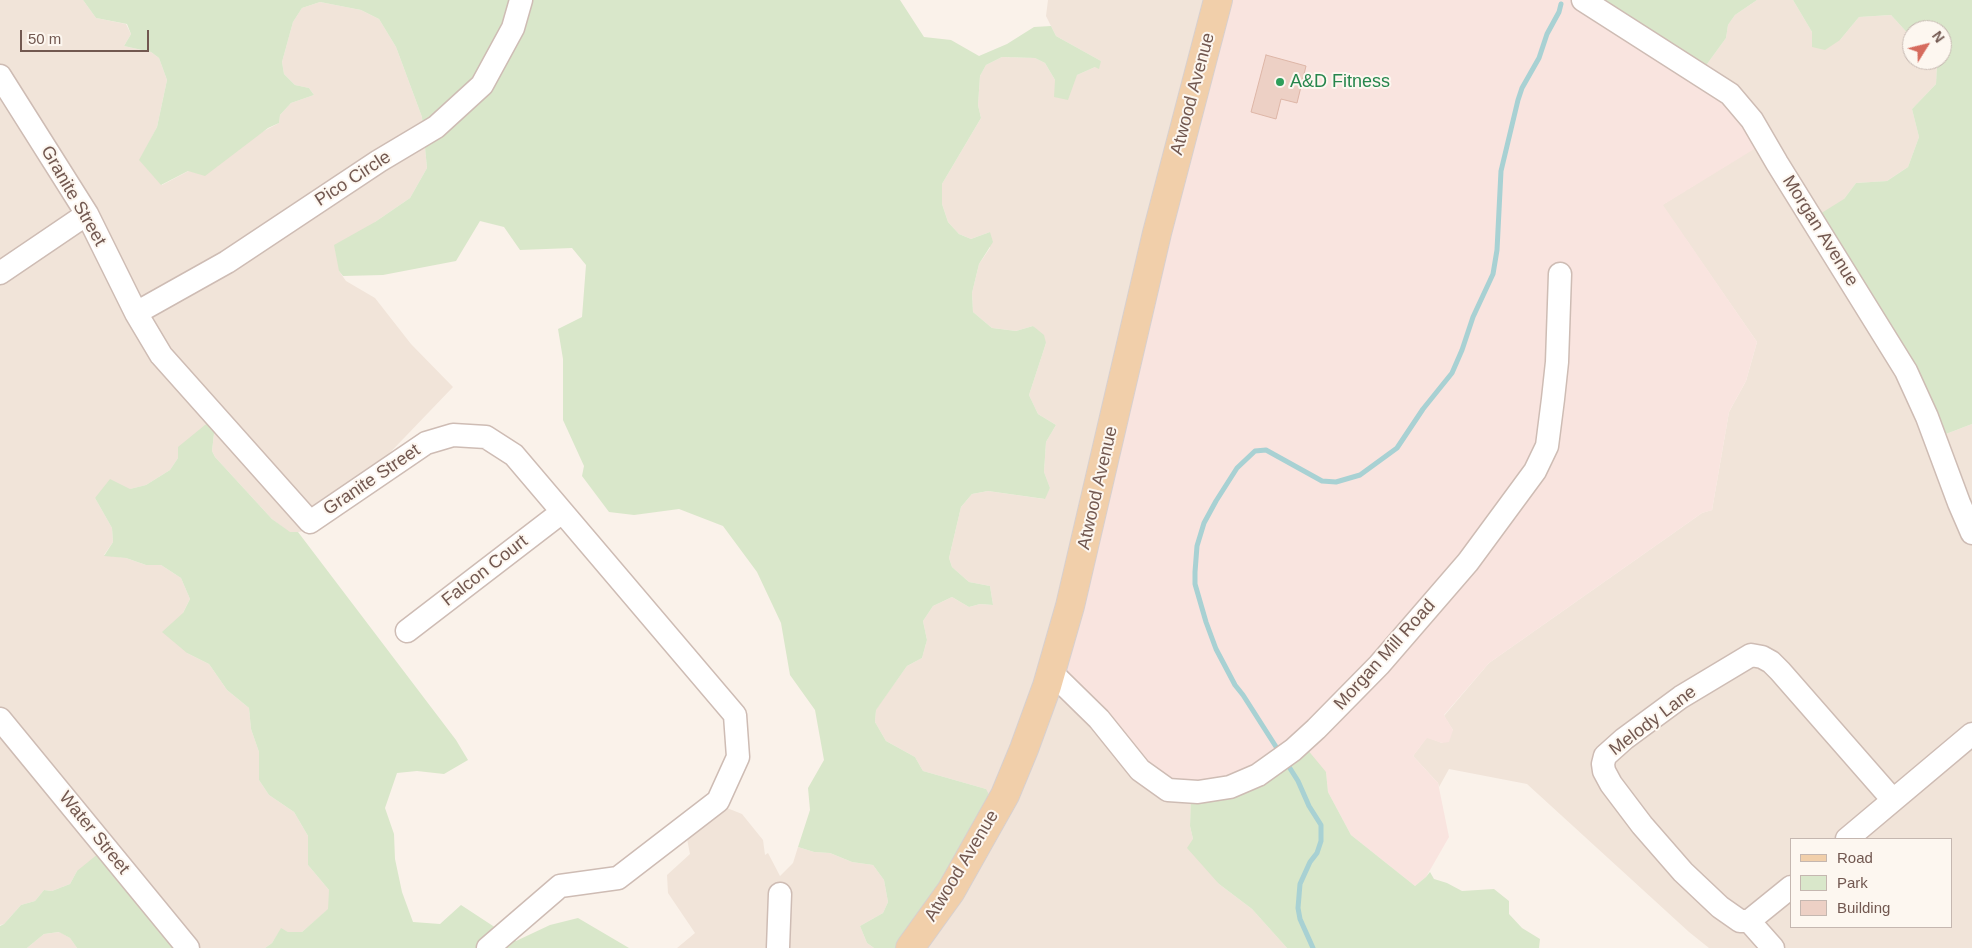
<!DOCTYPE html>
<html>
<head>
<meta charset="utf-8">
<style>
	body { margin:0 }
	#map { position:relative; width:1972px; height:948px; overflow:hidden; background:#faf2ea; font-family:Arial,sans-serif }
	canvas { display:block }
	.legend { position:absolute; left:1790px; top:838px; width:162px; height:90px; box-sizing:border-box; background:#fdf7f0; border:1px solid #c5b7b0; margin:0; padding:6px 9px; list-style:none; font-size:15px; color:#725850 }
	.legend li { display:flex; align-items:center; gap:10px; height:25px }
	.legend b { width:25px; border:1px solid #c5b7b0 }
	.north { position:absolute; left:1902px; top:20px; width:50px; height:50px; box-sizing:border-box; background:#fdf7f0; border:1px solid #c5b7b0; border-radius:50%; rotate:54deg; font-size:14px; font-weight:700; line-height:20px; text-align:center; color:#725850 }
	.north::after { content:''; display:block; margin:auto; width:18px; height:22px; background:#d66b5d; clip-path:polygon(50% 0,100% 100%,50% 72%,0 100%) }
	.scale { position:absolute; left:20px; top:30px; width:129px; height:22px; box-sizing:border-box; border:2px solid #725850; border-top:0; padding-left:6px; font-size:15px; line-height:18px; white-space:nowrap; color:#725850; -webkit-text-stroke:4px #fdf7f0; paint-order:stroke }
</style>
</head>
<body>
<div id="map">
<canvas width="1972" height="948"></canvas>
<ul class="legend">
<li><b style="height:6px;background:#f1cfaa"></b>Road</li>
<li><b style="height:14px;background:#d9e7ca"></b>Park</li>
<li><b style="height:14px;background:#edd0c5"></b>Building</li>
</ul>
<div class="north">N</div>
<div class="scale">50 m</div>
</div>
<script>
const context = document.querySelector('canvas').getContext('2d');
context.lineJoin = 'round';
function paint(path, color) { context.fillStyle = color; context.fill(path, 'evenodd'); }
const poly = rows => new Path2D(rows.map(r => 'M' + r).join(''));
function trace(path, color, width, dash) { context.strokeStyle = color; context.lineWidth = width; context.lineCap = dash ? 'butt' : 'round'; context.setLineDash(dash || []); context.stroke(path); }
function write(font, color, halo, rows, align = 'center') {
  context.font = font + ' Arial,sans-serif'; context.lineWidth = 4; context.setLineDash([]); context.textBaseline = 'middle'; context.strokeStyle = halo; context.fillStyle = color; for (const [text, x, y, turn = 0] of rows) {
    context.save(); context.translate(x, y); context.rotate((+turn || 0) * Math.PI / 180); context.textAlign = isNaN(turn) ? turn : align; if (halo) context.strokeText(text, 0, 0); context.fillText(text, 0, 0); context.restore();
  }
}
paint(poly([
	[0,0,83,0,96,18,126,24,131,34,124,46,151,52,159,58,167,80,157,127,140,160,162,185,279,123,280,115,291,103,314,95,309,88,295,85,284,74,282,62,293,22,302,8,320,2,361,10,379,19,396,47,422,117,427,168,410,198,375,222,339,271,346,281,375,298,411,344,453,387,333,512,306,531,290,533,272,519,215,457,212,451,216,417,178,458,170,470,146,485,95,498,112,528,113,542,104,555,126,558,146,565,161,565,181,578,190,599,183,613,187,653,209,664,227,690,249,708,251,729,259,752,259,780,269,795,294,812,308,836,308,865,329,890,329,909,302,932,288,932,281,929,272,943,265,948,191,948,77,871,70,884,52,891,44,890,35,901,21,905,4,924,0,925],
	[1048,0,1219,0,1190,826,1193,839,1219,884,1252,909,1287,948,912,948,986,789,923,771,915,757,886,741,875,722,876,709,907,666,922,658,927,640,923,621,933,606,952,597,969,607,980,604,993,605,990,586,969,582,952,567,949,558,961,507,972,494,988,491,1044,499,1050,488,1044,472,1046,442,1056,425,1038,414,1029,395,1046,343,1033,326,1016,331,992,328,973,312,972,293,979,264,990,248,990,232,971,239,959,234,948,222,942,204,942,184,981,118,978,105,980,76,986,65,1002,57,1035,58,1045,63,1055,80,1077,75,1095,67,1101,61,1056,36,1046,16],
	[1757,0,1793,0,1812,32,1840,40,1859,17,1891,15,1912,38,1912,60,1932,60,1937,65,1936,84,1912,109,1919,137,1908,167,1887,181,1856,183,1844,199,1938,437,1972,424,1972,948,1709,948,1689,932,1527,784,1449,769,1439,787,1438,783,1413,756,1427,737,1442,743,1453,730,1444,716,1489,663,1702,513,1712,510,1729,412,1746,381,1757,342,1662,205,1764,142,1702,71,1726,38,1728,25,1735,15],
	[1791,839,1951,839,1951,927,1791,927],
	[722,806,742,814,763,840,765,855,768,853,780,876,793,863,798,847,814,852,830,853,852,862,873,865,884,880,888,902,883,913,860,926,867,943,874,948,677,948,695,933,668,893,667,875,690,854,686,834],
	[60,932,70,938,77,948,27,948,44,934]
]), '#f1e4d9');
paint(poly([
	[1219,0,1585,0,1698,70,1764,143,1663,205,1757,342,1746,381,1729,412,1712,510,1702,513,1489,663,1444,715,1453,730,1449,742,1442,743,1427,738,1413,756,1438,783,1449,837,1426,877,1415,886,1351,835,1328,792,1326,772,1261,774,1174,790,1061,680]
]), '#f9e4df');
paint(poly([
	[83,0,900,0,924,37,951,40,979,56,1007,44,1034,27,1051,26,1056,36,1101,61,1099,69,1095,67,1077,75,1068,100,1054,97,1055,80,1045,63,1035,58,1002,57,986,65,980,76,978,105,981,118,942,184,942,204,948,222,959,234,971,239,990,232,993,242,979,264,972,293,973,312,992,328,1016,331,1033,326,1044,335,1046,343,1029,395,1038,414,1056,425,1046,442,1044,472,1050,488,1045,499,988,491,972,494,961,507,949,558,952,567,969,582,990,586,993,605,980,604,969,607,952,597,933,606,923,621,927,640,922,658,907,666,876,710,875,722,886,741,915,757,923,771,986,789,997,810,912,948,874,948,867,943,860,926,883,913,888,902,884,880,873,865,852,862,830,853,814,852,798,847,810,810,808,788,824,760,815,710,790,675,781,623,757,572,723,526,679,509,634,515,609,512,582,476,584,466,563,420,563,359,558,329,582,317,586,265,572,248,520,250,504,227,480,221,456,261,383,275,343,276,339,271,334,245,375,222,410,198,427,168,422,117,396,47,379,19,361,10,320,2,302,8,293,22,282,62,284,74,295,85,309,88,314,95,291,103,280,115,279,123,268,128,205,176,188,171,161,185,139,160,157,127,167,80,159,58,151,52,124,46,131,34,127,24,96,18],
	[1585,0,1757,0,1735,15,1728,25,1726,38,1702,71],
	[1793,0,1972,0,1972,424,1938,437,1815,217,1844,199,1856,183,1887,181,1908,167,1919,137,1912,109,1936,84,1937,65,1932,60,1942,60,1942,30,1912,30,1912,38,1891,15,1859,17,1840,40,1825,50,1812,47,1812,32],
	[216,416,212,451,215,457,272,519,290,532,298,532,456,740,468,760,444,774,417,771,397,773,385,808,394,834,395,859,402,892,413,922,440,924,461,905,516,941,550,925,578,918,629,948,265,948,272,943,281,928,288,932,302,932,328,909,329,890,308,865,308,836,294,812,269,795,259,780,259,752,251,729,249,708,227,690,209,664,187,653,162,632,183,613,190,599,181,578,161,565,146,565,126,558,104,556,113,542,112,528,95,498,110,479,130,489,146,485,170,470,178,458,178,447],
	[1302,743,1326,772,1328,792,1351,835,1415,886,1426,877,1430,872,1434,879,1447,883,1462,891,1494,889,1509,901,1509,914,1522,928,1540,939,1539,948,1287,948,1252,909,1219,884,1187,848,1193,839,1190,826,1191,796,1228,789],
	[104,849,191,948,77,948,70,938,59,932,44,934,27,948,0,948,0,926,4,924,21,905,35,901,44,890,52,891,70,884,77,871]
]), '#d9e7ca');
trace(poly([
	[1280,753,1243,695,1235,685,1216,649,1206,622,1195,584,1195,572,1197,546,1204,523,1216,501,1237,468,1255,451,1266,450,1322,481,1336,482,1360,475,1397,448,1423,409,1452,373,1462,350,1473,317,1493,274,1497,250,1501,171,1518,100,1522,88,1539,58,1547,34,1559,12,1561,4],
	[1286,762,1298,781,1309,806,1321,825,1321,841,1317,853,1310,862,1300,884,1298,908,1300,919,1313,948]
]), '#a8d1d3', 5);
const building = poly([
	[1266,55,1306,66,1297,103,1281,99,1276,119,1251,112,1266,55]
]);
paint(building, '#edd0c5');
trace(building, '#deb6a7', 1);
const minor = poly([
	[1583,0,1730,94,1752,120,1777,163,1906,371,1927,417,1959,503,1972,533],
	[0,76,87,214,136,313,161,355,310,522,426,443,453,435,486,437,514,455,735,715,738,757,718,801,618,878,560,886,488,948],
	[0,273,87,214],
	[136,313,227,262,379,161,436,127,482,85,513,28,521,0],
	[407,631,562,512],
	[1050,671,1099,719,1140,770,1168,790,1198,792,1230,787,1258,775,1293,750,1316,729,1379,665,1468,562,1535,471,1547,446,1553,399,1557,362,1560,274],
	[0,719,188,948],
	[1847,839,1972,734],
	[1749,921,1791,887],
	[778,948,780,894],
	[1773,948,1749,921,1740,921,1720,907,1683,872,1642,825,1611,784,1604,771,1603,764,1605,756,1624,739,1681,697,1751,655,1762,657,1771,662,1780,671,1893,800]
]);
const major = poly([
	[910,948,951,891,1005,795,1024,749,1047,686,1070,606,1157,233,1218,0]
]);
trace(minor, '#cebcb4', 25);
trace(major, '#d8d0ce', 30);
trace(minor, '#fff', 22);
trace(major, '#f1cfaa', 28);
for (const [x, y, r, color] of [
	[1280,82,5,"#2e9e5b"]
]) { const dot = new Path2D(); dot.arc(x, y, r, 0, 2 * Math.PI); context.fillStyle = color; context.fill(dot); trace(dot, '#fdf7f0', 2); }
write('18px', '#27864d', '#fdf7f0', [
	["A&D Fitness",1290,82]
], 'left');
write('18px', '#725850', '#fdf7f0', [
	["Atwood Avenue",1193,94,-75],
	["Pico Circle",353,179,-33],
	["Granite Street",73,196,60],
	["Morgan Avenue",1820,231,58],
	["Granite Street",372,480,-34],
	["Atwood Avenue",1098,488,-77],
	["Falcon Court",485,571,-38],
	["Morgan Mill Road",1385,655,-48],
	["Melody Lane",1653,721,-37],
	["Water Street",94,833,51],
	["Atwood Avenue",962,866,-59]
]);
</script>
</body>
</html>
